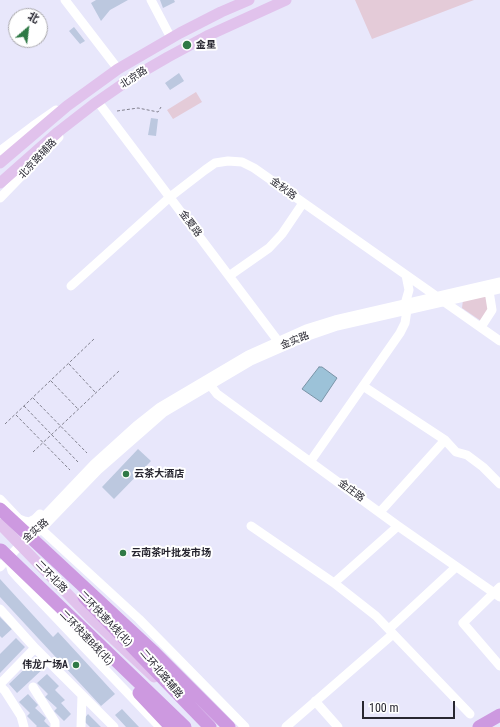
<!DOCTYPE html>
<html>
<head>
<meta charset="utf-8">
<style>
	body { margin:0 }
	#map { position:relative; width:500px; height:727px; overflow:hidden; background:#e8e7fb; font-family:"Roboto Condensed","Noto Sans SC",sans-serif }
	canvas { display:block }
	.north { position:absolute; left:8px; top:8px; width:40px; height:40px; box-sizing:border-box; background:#fff; border:1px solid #a9a8ac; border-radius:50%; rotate:28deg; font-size:11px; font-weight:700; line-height:16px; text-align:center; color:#272630 }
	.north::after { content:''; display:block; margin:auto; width:14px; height:18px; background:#2f7946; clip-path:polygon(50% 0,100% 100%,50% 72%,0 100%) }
	.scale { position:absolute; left:362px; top:701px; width:93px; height:18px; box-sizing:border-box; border:2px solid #272630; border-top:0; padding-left:5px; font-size:12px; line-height:14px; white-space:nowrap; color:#272630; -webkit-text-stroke:3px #fff; paint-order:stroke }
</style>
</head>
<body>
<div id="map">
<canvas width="500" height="727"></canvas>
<div class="north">北</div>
<div class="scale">100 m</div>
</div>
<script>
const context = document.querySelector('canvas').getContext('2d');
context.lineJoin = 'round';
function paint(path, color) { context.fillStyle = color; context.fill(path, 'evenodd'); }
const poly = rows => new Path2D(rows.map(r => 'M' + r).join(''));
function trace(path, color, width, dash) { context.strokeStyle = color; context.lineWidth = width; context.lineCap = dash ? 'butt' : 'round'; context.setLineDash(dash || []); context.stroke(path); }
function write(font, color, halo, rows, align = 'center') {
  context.font = font + ' "Roboto Condensed","Noto Sans SC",sans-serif'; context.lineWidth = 4; context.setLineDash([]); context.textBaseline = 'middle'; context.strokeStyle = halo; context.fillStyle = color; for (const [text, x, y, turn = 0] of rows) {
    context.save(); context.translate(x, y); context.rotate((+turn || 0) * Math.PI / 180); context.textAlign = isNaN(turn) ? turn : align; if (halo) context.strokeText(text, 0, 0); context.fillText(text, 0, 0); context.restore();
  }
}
paint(poly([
	[355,0,474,0,372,39],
	[196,92,202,102,173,119,167,110],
	[486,296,489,310,481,321,462,308,463,300]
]), '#e4cbd8');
const water = poly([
	[319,367,322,367,337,378,321,402,302,389,319,367]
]);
paint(water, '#9cc2d8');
trace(water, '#7993a6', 1);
paint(poly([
	[96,0,128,0,110,10,101,21,91,3],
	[160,0,174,0,175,2,163,8],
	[74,27,85,41,80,44,69,31],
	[179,73,184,81,170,90,165,83],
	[151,118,158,119,156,136,148,135],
	[138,449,151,461,114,499,102,487],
	[0,579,53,637,58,632,115,694,101,706,0,597],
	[0,617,12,629,2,638,0,636],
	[16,638,25,647,0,673,0,654],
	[36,658,45,667,17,693,9,684],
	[47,674,59,686,55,690,65,700,61,703,71,714,64,721,54,711,57,708,45,697,48,694,37,683],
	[28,694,38,705,35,708,46,718,44,721,50,727,36,727,37,726,27,716,30,713,19,702],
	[122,709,139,727,126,727,115,715],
	[88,714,101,727,90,727,83,720]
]), '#bcc8df');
trace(poly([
	[117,111,138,108,158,112,161,107],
	[69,364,95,392],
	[51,381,78,409],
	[33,398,87,453],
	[24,406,78,462],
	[16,415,70,470],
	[5,424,94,339],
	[33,452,119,371]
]), '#81808e', 1, [3, 2]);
trace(poly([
	[65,0,118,69],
	[151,0,171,38],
	[98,102,281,345],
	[0,151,33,126,56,110],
	[0,198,59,137],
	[229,276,269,248,282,234,303,203],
	[71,286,170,197,205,170,215,163,228,161,242,162,254,168,500,341],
	[405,304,409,290,406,275],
	[481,327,492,310,489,291],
	[207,381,217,394,398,526,500,597],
	[363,386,445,440,456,452,467,455,483,467,500,484],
	[310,462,400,333,405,323,407,310],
	[0,499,18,518],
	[380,512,445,440],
	[19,519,24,521,29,522,35,519,40,514],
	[251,526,334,583,376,616,470,714],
	[41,529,139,619,245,727],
	[31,537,40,530,98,470,163,413,251,361,308,336,337,326,500,289],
	[6,559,10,564,12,571,19,579,160,727],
	[0,567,20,545,35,526,94,464,136,426,160,407,248,355,306,329,335,320,500,282],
	[334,583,398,526],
	[500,587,463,623,500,666],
	[0,609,35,648],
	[389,629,456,567],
	[0,684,35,648,114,727],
	[0,686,5,691,21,716,24,727],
	[33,687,55,722,55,727],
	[315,701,338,727],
	[81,727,82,695],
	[286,727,393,634]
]), '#fff', 9);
trace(poly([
	[0,163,67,106,118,69,180,33,221,12,249,0],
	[0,183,58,132,94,104,130,79,168,57,207,36,286,0],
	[0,524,90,617,154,677]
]), '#e1c2ec', 11);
trace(poly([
	[0,509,155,653,229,727],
	[1,550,185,727],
	[84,597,210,727],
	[139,693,171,727],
	[479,727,500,715]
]), '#cd99e0', 13);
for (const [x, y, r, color] of [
	[187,45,5,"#2f7946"],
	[126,474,4,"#2f7946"],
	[123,553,4,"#2f7946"],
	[76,665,4,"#2f7946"]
]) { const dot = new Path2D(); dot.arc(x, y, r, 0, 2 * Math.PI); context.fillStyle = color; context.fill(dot); trace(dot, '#fff', 1.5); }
write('bold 10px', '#272630', '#fff', [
	["金星",196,45],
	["云茶大酒店",134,474],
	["云南茶叶批发市场",131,553],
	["伟龙广场A",68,665,"right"]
], 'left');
write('10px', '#272630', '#fff', [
	["北京路",134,78,-33],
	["北京路辅路",38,159,-47],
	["金秋路",283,189,36],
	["金夏路",190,224,53],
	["金实路",295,341,-22],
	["金庄路",351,491,36],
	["金实路",36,531,-41],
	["二环北路",51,577,46],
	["二环快速A线(北)",105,619,46],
	["二环快速B线(北)",86,638,46],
	["二环北路辅路",161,674,50]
]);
</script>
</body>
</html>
